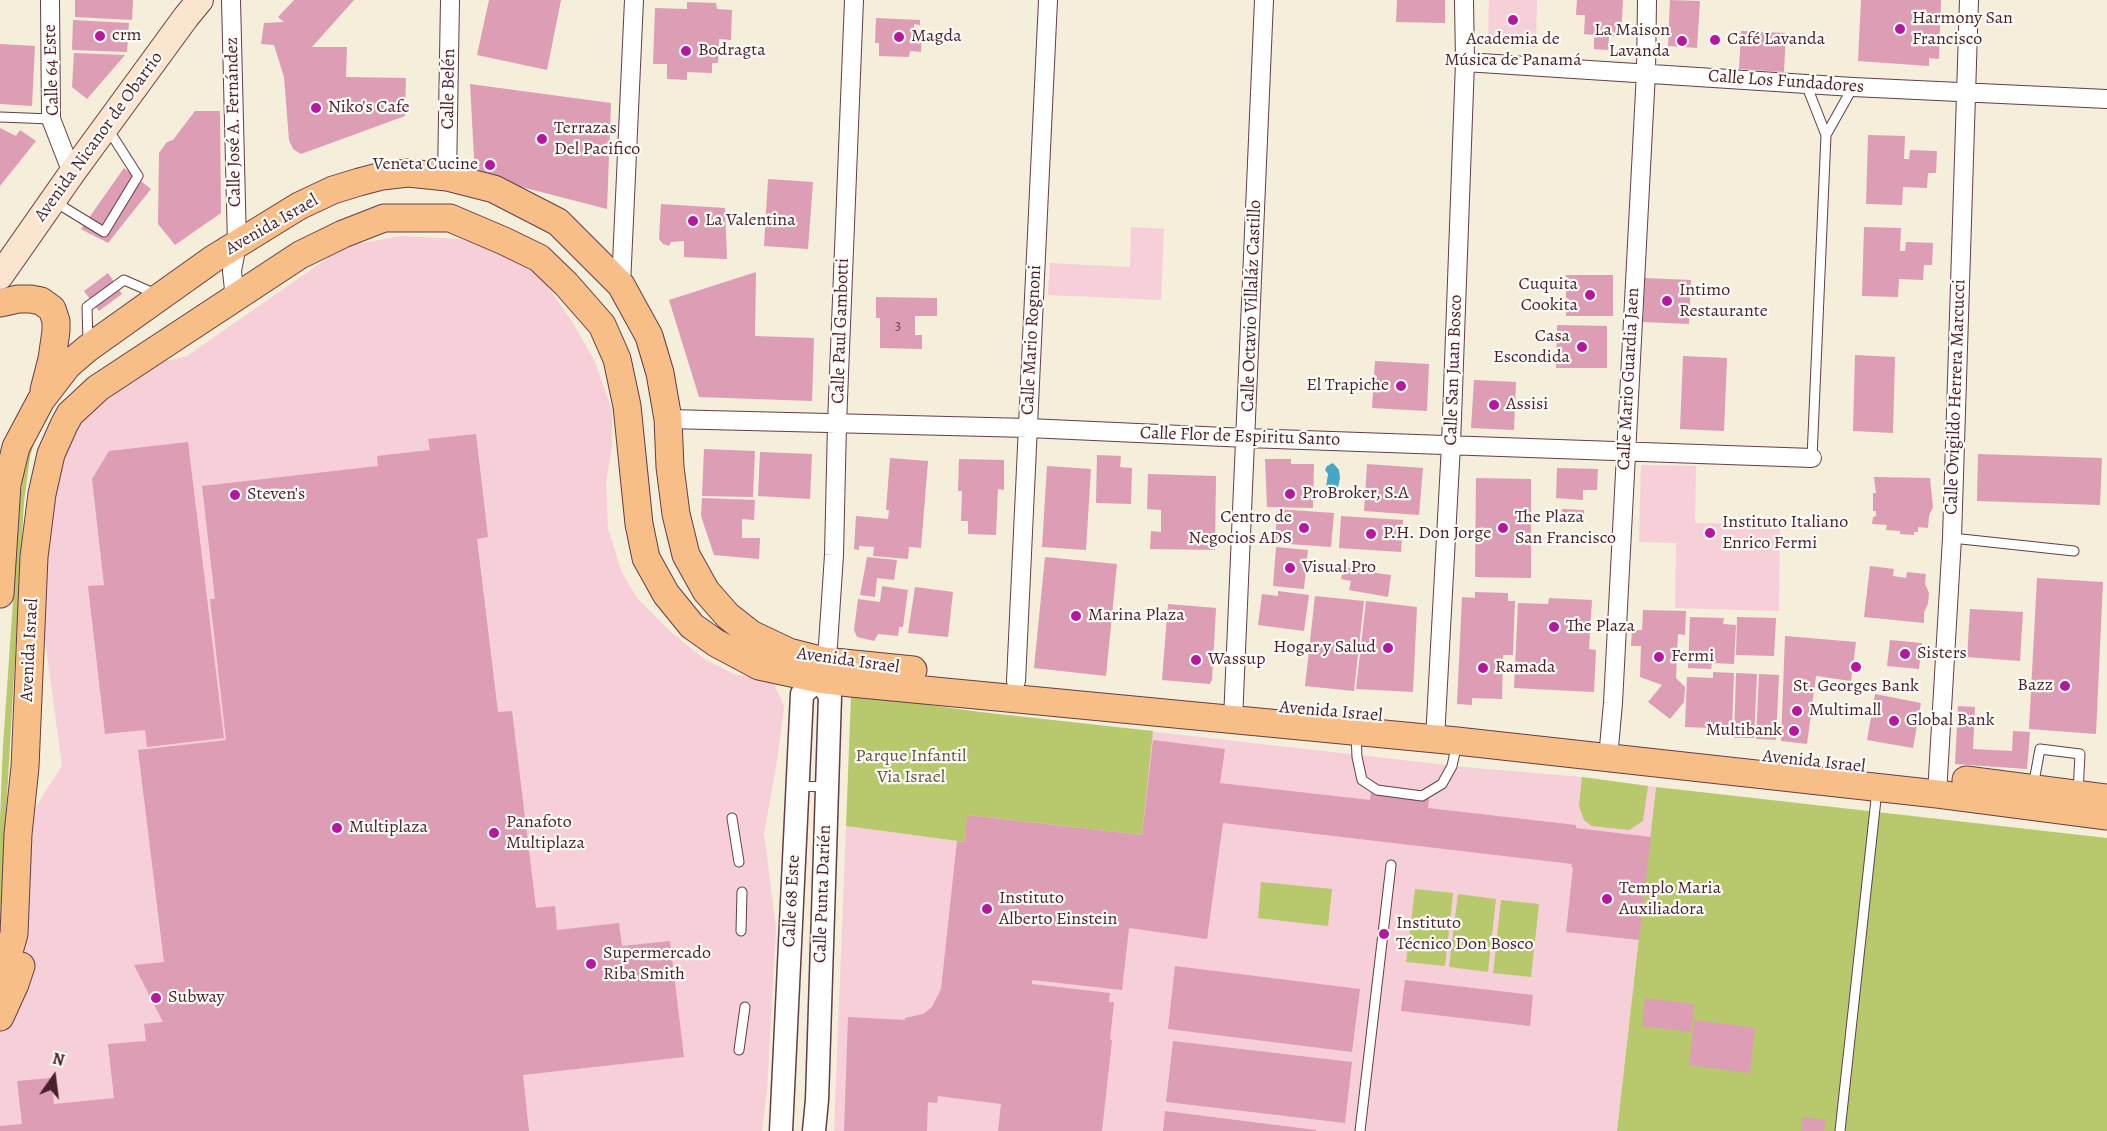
<!DOCTYPE html>
<html>
<head>
<meta charset="utf-8">
<style>
	body { margin:0 }
	#map { position:relative; width:2107px; height:1131px; overflow:hidden; background:#f4eedb; font-family:Alegreya,serif }
	canvas { display:block }
	.north { position:absolute; left:24px; top:1047px; width:60px; height:60px; -webkit-text-stroke:4px #fdfcf7; paint-order:stroke; rotate:14deg; font-size:16px; font-weight:700; line-height:24px; text-align:center; color:#4a1f2b }
	.north::after { content:''; display:block; margin:auto; width:21px; height:27px; background:#4a1f2b; clip-path:polygon(50% 0,100% 100%,50% 72%,0 100%) }
</style>
</head>
<body>
<div id="map">
<canvas width="2107" height="1131"></canvas>
<div class="north">N</div>
</div>
<script>
const context = document.querySelector('canvas').getContext('2d');
context.lineJoin = 'round';
function paint(path, color) { context.fillStyle = color; context.fill(path, 'evenodd'); }
const poly = rows => new Path2D(rows.map(r => 'M' + r).join(''));
function trace(path, color, width, dash) { context.strokeStyle = color; context.lineWidth = width; context.lineCap = dash ? 'butt' : 'round'; context.setLineDash(dash || []); context.stroke(path); }
function write(font, color, halo, rows, align = 'center') {
  context.font = font + ' Alegreya,serif'; context.lineWidth = 4.5; context.setLineDash([]); context.textBaseline = 'middle'; context.strokeStyle = halo; context.fillStyle = color; for (const [text, x, y, turn = 0] of rows) {
    context.save(); context.translate(x, y); context.rotate((+turn || 0) * Math.PI / 180); context.textAlign = isNaN(turn) ? turn : align; if (halo) context.strokeText(text, 0, 0); context.fillText(text, 0, 0); context.restore();
  }
}
paint(poly([
	[1489,0,1537,0,1536,47,1491,45,1491,40,1488,40],
	[1131,227,1164,229,1161,300,1048,295,1050,263,1130,267],
	[401,236,461,239,502,253,541,277,573,323,595,362,612,410,612,447,606,482,608,529,622,573,638,599,671,632,703,658,736,675,772,680,784,706,777,762,764,833,776,928,767,1090,762,1131,0,1131,0,1017,18,834,62,766,34,557,51,454,126,370,187,356,345,246],
	[1641,465,1696,466,1695,523,1780,525,1779,611,1675,608,1676,543,1639,542],
	[980,712,1464,767,1582,777,1656,787,1617,1131,834,1131,846,826,965,842]
]), '#f6cfd8');
paint(poly([
	[204,272,207,281,152,316,73,373,54,399,38,430,30,457,24,502,0,918,0,819,3,745,20,501,25,456,34,428,50,396,74,365],
	[851,697,873,697,980,712,1153,731,1142,835,968,815,965,842,846,826],
	[1582,777,1648,786,1643,821,1629,830,1592,826,1584,820,1579,806],
	[1656,787,2107,838,2107,1131,1617,1131],
	[1261,882,1332,889,1328,926,1258,918],
	[1415,889,1453,893,1445,966,1406,962],
	[1458,894,1496,899,1488,972,1449,967],
	[1501,900,1539,904,1531,977,1493,973]
]), '#b7c96c');
paint(poly([
	[1333,463,1339,470,1340,478,1338,487,1332,489,1326,487,1328,474,1325,470,1327,466]
]), '#46a6c5');
paint(poly([
	[75,0,133,0,132,20,75,17],
	[294,0,354,0,312,47,347,47,346,77,406,78,405,116,301,154,293,149,289,140,284,77,274,45,261,44,264,23,284,22,278,17],
	[489,0,561,0,547,70,477,55],
	[1397,0,1445,0,1445,23,1396,22],
	[1577,0,1623,0,1621,37,1609,36,1608,50,1594,49,1594,35,1584,34,1585,15,1576,15],
	[1670,0,1700,1,1697,48,1668,46],
	[1861,0,1941,0,1939,59,1929,58,1929,66,1858,61],
	[687,2,716,3,717,9,732,10,731,40,719,39,718,63,712,63,712,73,687,72,687,80,667,79,667,64,653,64,655,8,687,9],
	[876,18,920,20,920,25,914,24,914,30,922,31,921,52,910,51,909,57,879,56,879,43,875,43],
	[73,20,129,23,127,52,72,50],
	[1741,31,1786,33,1784,72,1739,69],
	[0,44,35,46,32,106,0,104],
	[74,53,125,55,87,99,72,87],
	[470,84,611,103,607,209,475,175],
	[195,111,220,111,221,213,175,245,158,224,159,153,167,142,173,140],
	[0,128,16,136,20,130,36,141,0,186],
	[1868,135,1905,136,1904,159,1909,159,1910,150,1937,151,1936,173,1928,173,1927,188,1903,187,1902,205,1866,204],
	[124,168,151,189,108,243,81,229],
	[768,179,813,182,808,249,764,246],
	[661,204,725,208,727,259,684,257,684,241,671,242,669,246,663,244,659,239],
	[1864,227,1901,228,1900,251,1905,251,1906,242,1933,243,1932,265,1924,265,1923,280,1899,279,1898,297,1862,296],
	[756,272,755,336,814,338,812,401,699,397,669,300],
	[108,273,122,294,99,311,84,291],
	[1566,275,1613,275,1613,316,1566,316],
	[1645,278,1691,280,1689,324,1643,322],
	[876,297,937,298,937,316,915,316,915,335,922,335,922,349,880,348,880,318,876,318],
	[1557,325,1607,326,1607,368,1556,368],
	[1855,355,1895,357,1893,433,1853,431],
	[1683,356,1727,358,1724,431,1680,429],
	[1375,361,1429,364,1427,411,1372,408],
	[1474,380,1516,382,1514,430,1471,428],
	[476,434,488,537,477,539,498,712,512,711,536,908,555,906,557,930,619,923,622,946,670,941,684,1057,523,1075,529,1131,0,1131,0,1126,22,1124,17,1081,51,1078,54,1104,114,1098,108,1044,146,1041,144,1024,163,1022,134,965,164,962,138,750,226,740,210,599,215,599,202,486,378,466,377,456,430,450,428,439],
	[188,442,224,738,147,747,145,730,105,734,88,586,104,585,92,479,109,451],
	[704,449,755,451,753,497,702,496],
	[760,452,812,454,810,499,758,496],
	[1978,454,2102,458,2100,505,1977,501],
	[1097,455,1121,456,1120,467,1132,468,1131,504,1096,503],
	[890,458,928,461,921,548,909,547,908,559,873,556,874,547,859,546,859,550,854,549,856,516,888,519,889,510,886,510],
	[959,459,1004,460,1004,490,998,489,996,535,968,534,968,521,961,521,962,491,958,491],
	[1265,459,1291,459,1291,464,1314,464,1313,508,1267,507],
	[1367,464,1423,468,1419,515,1364,511],
	[1047,466,1091,469,1086,550,1042,547],
	[1557,468,1598,469,1597,490,1583,490,1583,500,1556,498],
	[1148,474,1216,476,1215,550,1150,549,1151,531,1161,532,1161,510,1147,509],
	[1874,477,1930,478,1933,507,1929,516,1928,528,1918,527,1918,532,1914,532,1914,535,1900,534,1900,531,1886,530,1887,525,1872,524,1873,517,1876,516,1876,511,1873,511,1873,493,1876,493],
	[1476,478,1531,479,1531,578,1475,577],
	[702,498,755,500,754,520,742,519,742,538,760,538,759,559,714,555,701,516],
	[1277,509,1334,513,1331,547,1275,543],
	[1562,509,1584,510,1584,522,1561,520],
	[1341,516,1403,520,1401,552,1339,548],
	[1276,547,1308,550,1304,589,1273,586],
	[867,557,897,560,894,580,877,578,875,597,860,595],
	[1045,557,1117,564,1106,676,1034,668],
	[1353,562,1377,566,1376,573,1391,575,1388,597,1349,590,1351,581,1341,579,1344,567,1352,569],
	[1870,566,1894,569,1893,576,1906,578,1907,572,1926,574,1925,584,1929,593,1928,604,1924,612,1924,623,1864,617],
	[2037,578,2103,582,2096,734,2029,729],
	[882,586,908,590,903,627,899,627,898,636,878,634,874,641,857,637,854,630,858,599,880,602],
	[915,587,953,592,948,637,908,633],
	[1278,591,1309,595,1304,631,1258,625,1262,594,1278,596],
	[1475,592,1508,593,1508,601,1515,601,1513,655,1503,655,1502,699,1472,698,1472,705,1457,704,1462,597,1475,598],
	[1315,596,1364,601,1354,691,1305,686],
	[1549,598,1592,600,1589,649,1596,650,1594,692,1514,688,1518,603,1548,604],
	[1366,601,1417,607,1413,692,1356,689],
	[1168,604,1216,608,1212,681,1211,681,1210,684,1162,680],
	[1970,609,2023,612,2020,661,1967,657],
	[1643,610,1686,611,1685,635,1678,634,1676,678,1685,687,1684,702,1670,719,1648,702,1662,685,1640,677,1641,646,1631,646,1632,630,1642,630],
	[1690,617,1724,618,1723,624,1736,625,1734,664,1712,663,1711,669,1688,668],
	[1737,617,1776,618,1774,656,1736,655],
	[1785,636,1856,642,1851,681,1816,676,1807,744,1781,741],
	[1890,640,1922,643,1919,669,1887,666],
	[1713,672,1734,673,1732,729,1685,727,1687,677,1713,678],
	[1736,673,1757,674,1754,738,1734,738],
	[1759,674,1779,675,1776,740,1756,739],
	[1875,694,1921,703,1913,748,1867,740],
	[1958,706,1975,707,1973,749,2012,751,2013,731,2030,732,2027,769,1955,764],
	[1153,740,1225,749,1220,783,1370,800,1371,792,1429,799,1428,808,1576,825,1576,828,1651,837,1639,940,1566,932,1573,867,1571,867,1572,864,1223,823,1207,939,1129,928,1122,990,1032,980,1032,984,1110,993,1109,1002,1114,1002,1110,1040,1112,1040,1102,1131,998,1131,1001,1104,938,1096,937,1103,928,1102,927,1131,844,1131,848,1017,905,1020,905,1018,923,1014,932,1007,941,989,957,841,965,842,967,815,1142,835],
	[1175,966,1360,989,1352,1052,1168,1029],
	[1405,980,1533,995,1530,1026,1401,1011],
	[1645,998,1694,1004,1691,1032,1642,1026],
	[1694,1020,1755,1028,1750,1073,1689,1065],
	[1173,1041,1352,1062,1345,1123,1166,1102],
	[1165,1111,1316,1130,1316,1131,1163,1131],
	[1803,1117,1825,1120,1824,1131,1801,1131]
]), '#dd9db5');
const service = poly([
	[1806,84,1826,135],
	[0,117,51,119],
	[55,202,104,232,138,176,108,129],
	[88,341,87,307,124,280,156,294],
	[1812,458,1826,135,1853,87],
	[1952,538,2074,551],
	[1356,733,1357,757,1362,780,1377,790,1422,796,1442,784,1452,766,1457,743],
	[797,786,827,787],
	[2033,787,2040,749,2080,754,2078,793],
	[732,818,739,862],
	[741,931,742,892],
	[739,1050,745,1007],
	[1360,1131,1391,865],
	[1840,1131,1877,790]
]);
const minor = poly([
	[50,0,51,119,72,173],
	[231,0,237,244,232,271,235,299],
	[1465,62,1853,87,2107,99],
	[447,177,450,0],
	[621,285,634,0],
	[668,419,1028,428,1247,438,1812,458],
	[824,661,828,645,834,555,837,424,854,0],
	[1016,681,1048,0],
	[1233,720,1264,0],
	[1435,739,1451,445,1465,62,1464,0],
	[1608,758,1613,703,1646,72,1647,0],
	[1937,794,1952,538,1969,0]
]);
const tertiary = poly([
	[781,1131,802,694,819,679],
	[814,1131,817,1100,830,696,819,679,823,666]
]);
const secondary = poly([
	[0,276,72,173,186,17,200,0]
]);
const primary = poly([
	[0,303,18,299,31,299,41,301,52,309,56,321,56,331,52,359,44,390],
	[0,594,7,484,16,447,41,400,68,365,88,348,213,259,299,206,333,190,359,182,382,176,408,173,447,177,494,189,558,222,621,285,649,336,660,373,668,419,670,467,676,514,686,555,706,591,728,616,751,634,789,652,824,661,913,670],
	[1966,780,2107,798],
	[0,983,14,934,18,834,25,767,34,557,42,494,51,454,64,425,70,414,98,388,300,255,343,234,384,218,450,218,504,241,539,258,566,284,602,325,617,359,627,406,639,524,646,558,666,594,692,626,716,643,759,666,819,679,851,683,1457,741,1937,794,2107,816],
	[0,1017,15,984,21,966]
]);
trace(service, '#643e45', 11);
trace(minor, '#643e45', 20);
trace(tertiary, '#643e45', 25);
trace(secondary, '#643e45', 28);
trace(primary, '#643e45', 29);
trace(service, '#fff', 9);
trace(minor, '#fff', 18);
trace(tertiary, '#fff', 22);
trace(secondary, '#fce5cf', 26);
trace(primary, '#f7be88', 27);
for (const [x, y, r, color] of [
	[1513,20,6,"#b5179e"],
	[1900,29,6,"#b5179e"],
	[100,36,6,"#b5179e"],
	[899,37,6,"#b5179e"],
	[1715,40,6,"#b5179e"],
	[1682,41,6,"#b5179e"],
	[686,51,6,"#b5179e"],
	[316,108,6,"#b5179e"],
	[542,139,6,"#b5179e"],
	[490,165,6,"#b5179e"],
	[693,221,6,"#b5179e"],
	[1590,295,6,"#b5179e"],
	[1667,301,6,"#b5179e"],
	[1582,347,6,"#b5179e"],
	[1401,386,6,"#b5179e"],
	[1494,405,6,"#b5179e"],
	[1290,494,6,"#b5179e"],
	[235,495,6,"#b5179e"],
	[1304,528,6,"#b5179e"],
	[1503,528,6,"#b5179e"],
	[1710,533,6,"#b5179e"],
	[1371,534,6,"#b5179e"],
	[1290,568,6,"#b5179e"],
	[1076,616,6,"#b5179e"],
	[1554,627,6,"#b5179e"],
	[1388,648,6,"#b5179e"],
	[1905,654,6,"#b5179e"],
	[1659,657,6,"#b5179e"],
	[1196,660,6,"#b5179e"],
	[1856,667,6,"#b5179e"],
	[1483,668,6,"#b5179e"],
	[2065,686,6,"#b5179e"],
	[1797,711,6,"#b5179e"],
	[1894,721,6,"#b5179e"],
	[1794,731,6,"#b5179e"],
	[337,828,6,"#b5179e"],
	[494,833,6,"#b5179e"],
	[1607,899,6,"#b5179e"],
	[987,909,6,"#b5179e"],
	[1384,934,6,"#b5179e"],
	[591,964,6,"#b5179e"],
	[156,998,6,"#b5179e"]
]) { const dot = new Path2D(); dot.arc(x, y, r, 0, 2 * Math.PI); context.fillStyle = color; context.fill(dot); trace(dot, '#fdfcf7', 2); }
write('15px', '#6f3e4e', null, [
	["3",898,326]
]);
write('18px', '#4a1f2b', '#fdfcf7', [
	["Harmony San",1912,19],
	["Francisco",1912,40],
	["La Maison",1670,31,"right"],
	["Lavanda",1670,52,"right"],
	["crm",112,36],
	["Magda",911,37],
	["Academia de",1513,40,"center"],
	["Música de Panamá",1513,61,"center"],
	["Café Lavanda",1727,40],
	["Bodragta",698,51],
	["Niko's Cafe",328,108],
	["Terrazas",554,129],
	["Del Pacifico",554,150],
	["Veneta Cucine",478,165,"right"],
	["La Valentina",705,221],
	["Cuquita",1578,285,"right"],
	["Cookita",1578,306,"right"],
	["Intimo",1679,291],
	["Restaurante",1679,312],
	["Casa",1570,337,"right"],
	["Escondida",1570,358,"right"],
	["El Trapiche",1389,386,"right"],
	["Assisi",1506,405],
	["ProBroker, S.A",1302,494],
	["Steven's",247,495],
	["Centro de",1292,518,"right"],
	["Negocios ADS",1292,539,"right"],
	["The Plaza",1515,518],
	["San Francisco",1515,539],
	["Instituto Italiano",1722,523],
	["Enrico Fermi",1722,544],
	["P.H. Don Jorge",1383,534],
	["Visual Pro",1302,568],
	["Marina Plaza",1088,616],
	["The Plaza",1566,627],
	["Hogar y Salud",1376,648,"right"],
	["Sisters",1917,654],
	["Fermi",1671,657],
	["Wassup",1208,660],
	["Ramada",1495,668],
	["Bazz",2053,686,"right"],
	["St. Georges Bank",1856,687,"center"],
	["Multimall",1809,711],
	["Global Bank",1906,721],
	["Multibank",1782,731,"right"],
	["Panafoto",506,823],
	["Multiplaza",506,844],
	["Multiplaza",349,828],
	["Templo Maria",1619,889],
	["Auxiliadora",1619,910],
	["Instituto",999,899],
	["Alberto Einstein",999,920],
	["Instituto",1396,924],
	["Técnico Don Bosco",1396,945],
	["Supermercado",603,954],
	["Riba Smith",603,975],
	["Subway",168,998]
], 'left');
write('18px', '#4a1f2b', '#fdfcf7', [
	["Calle 64 Este",52,70,-92],
	["Calle Los Fundadores",1786,82,4],
	["Calle Belén",449,89,-89],
	["Calle José A. Fernández",234,122,-91],
	["Avenida Nicanor de Obarrio",99,137,-54],
	["Avenida Israel",272,225,-30],
	["Calle Octavio Villaláz Castillo",1252,306,-88],
	["Calle Paul Gambotti",841,331,-88],
	["Calle Mario Rognoni",1032,340,-87],
	["Calle San Juan Bosco",1454,370,-88],
	["Calle Mario Guardia Jaen",1629,379,-87],
	["Calle Ovigildo Herrera Marcucci",1956,397,-88],
	["Calle Flor de Espiritu Santo",1240,437,2],
	["Avenida Israel",30,650,-87],
	["Avenida Israel",848,661,8],
	["Avenida Israel",1331,712,5],
	["Avenida Israel",1814,762,6],
	["Calle Punta Darién",823,894,-88],
	["Calle 68 Este",792,901,-87]
]);
write('18px', '#6b523e', '#fdfcf7', [
	["Parque Infantil",911,757],
	["Via Israel",911,778]
]);
</script>
</body>
</html>
